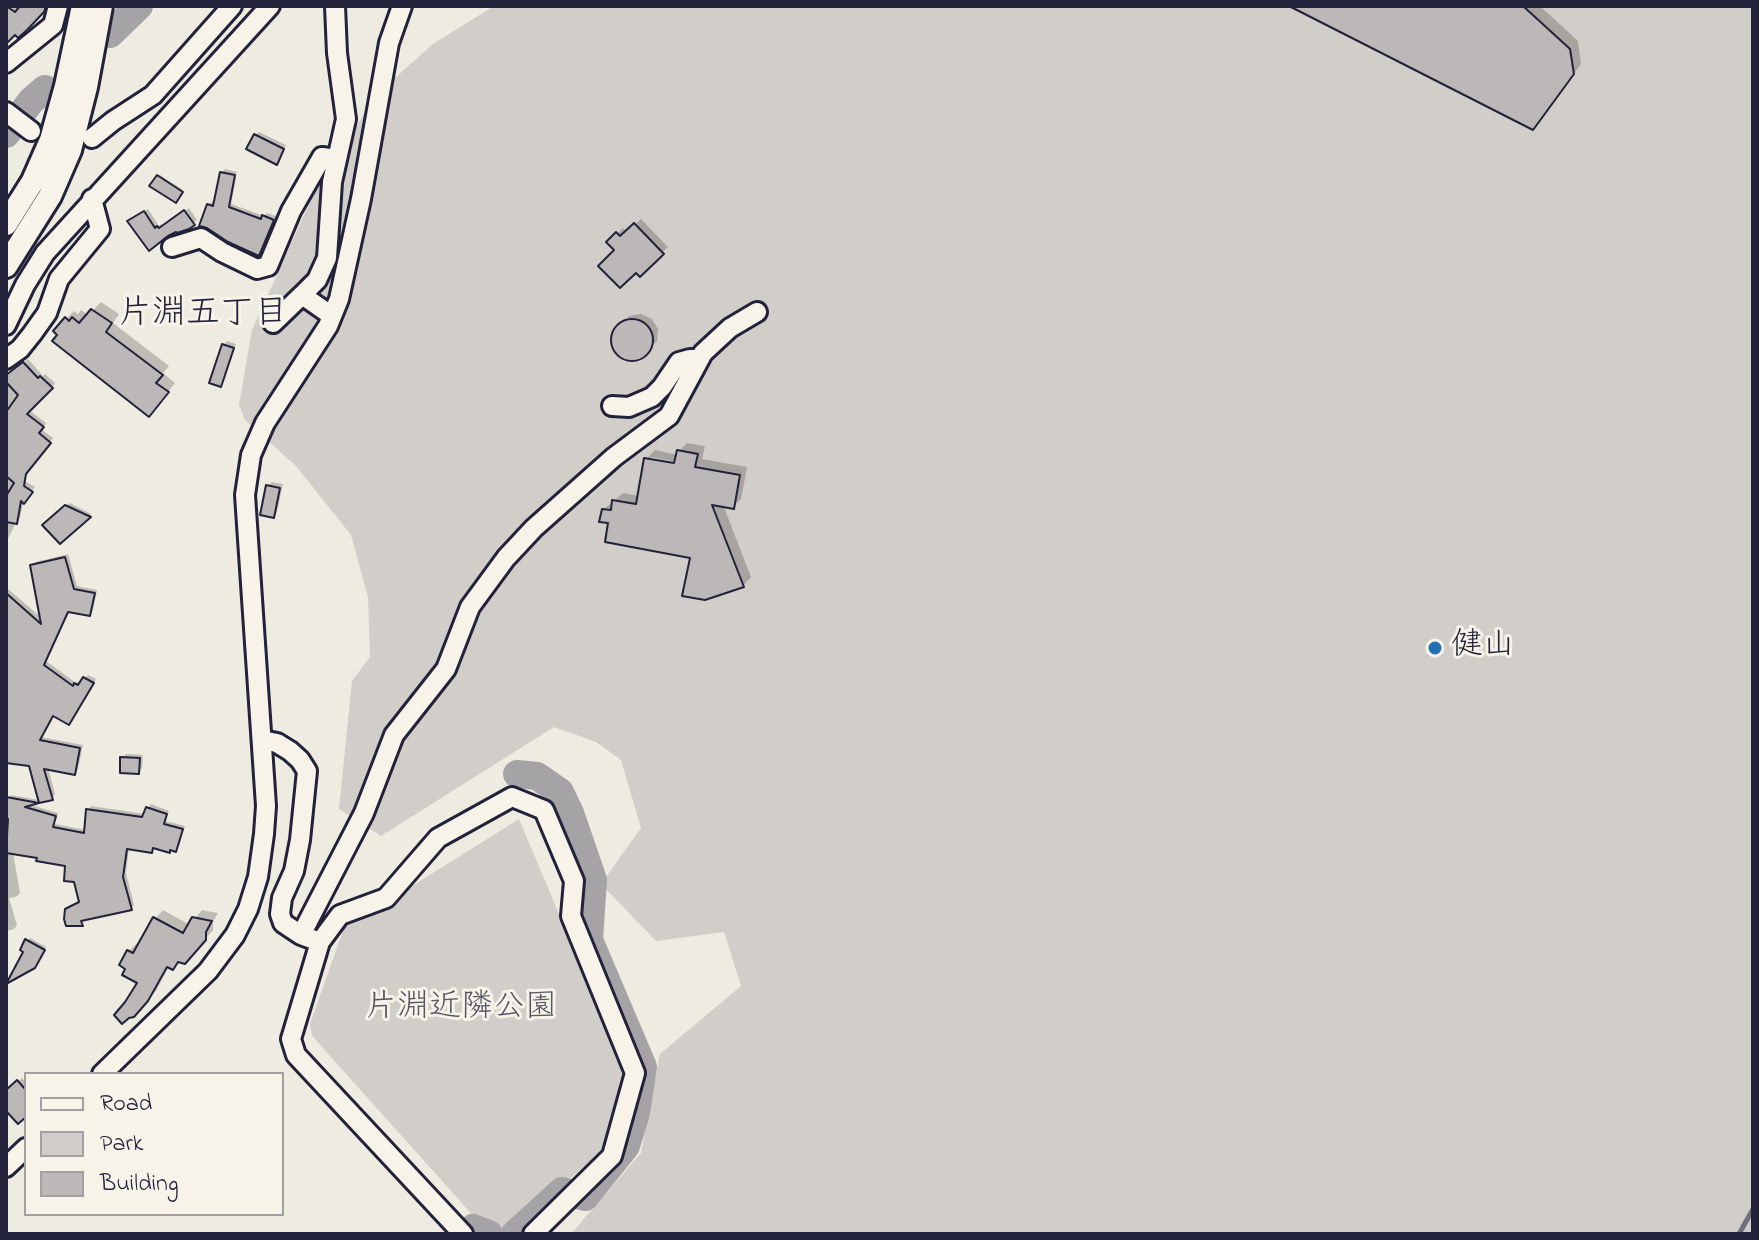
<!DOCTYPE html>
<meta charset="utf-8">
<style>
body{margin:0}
#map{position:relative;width:1759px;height:1240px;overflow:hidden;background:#eeebe1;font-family:"Indie Flower",sans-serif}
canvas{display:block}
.frame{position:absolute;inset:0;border:8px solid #22223b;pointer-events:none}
.legend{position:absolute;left:24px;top:1072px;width:260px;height:144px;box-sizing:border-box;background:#f7f3e8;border:2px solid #a29fa3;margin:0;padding:10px 14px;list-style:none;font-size:24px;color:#22223b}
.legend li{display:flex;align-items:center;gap:16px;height:40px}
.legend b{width:40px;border:2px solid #a29fa3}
</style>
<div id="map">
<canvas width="1759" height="1240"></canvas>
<div class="frame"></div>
<ul class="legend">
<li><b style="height:10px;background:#f7f3e8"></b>Road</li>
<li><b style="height:22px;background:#d1cdc9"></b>Park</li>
<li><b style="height:22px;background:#bbb8b7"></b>Building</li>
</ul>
</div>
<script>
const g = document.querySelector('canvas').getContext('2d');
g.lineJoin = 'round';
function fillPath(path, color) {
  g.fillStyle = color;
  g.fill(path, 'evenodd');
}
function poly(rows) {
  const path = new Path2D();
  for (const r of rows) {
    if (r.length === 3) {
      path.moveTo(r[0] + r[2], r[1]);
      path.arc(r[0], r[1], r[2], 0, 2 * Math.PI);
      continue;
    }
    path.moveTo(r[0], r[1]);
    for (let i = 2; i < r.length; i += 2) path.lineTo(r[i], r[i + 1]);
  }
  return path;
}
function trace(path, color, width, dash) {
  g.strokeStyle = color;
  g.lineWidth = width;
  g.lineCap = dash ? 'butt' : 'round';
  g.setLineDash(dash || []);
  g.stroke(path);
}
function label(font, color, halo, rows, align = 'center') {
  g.font = font + ' "Indie Flower","Klee One",sans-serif';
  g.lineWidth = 6;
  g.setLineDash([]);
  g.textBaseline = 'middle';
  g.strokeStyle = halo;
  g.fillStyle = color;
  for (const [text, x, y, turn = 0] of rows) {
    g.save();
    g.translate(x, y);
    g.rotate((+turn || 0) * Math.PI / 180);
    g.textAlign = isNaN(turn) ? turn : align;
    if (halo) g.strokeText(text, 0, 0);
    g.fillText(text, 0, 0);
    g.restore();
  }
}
const green = poly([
 [494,6,1753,6,1753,1234,571,1234,641,1153,660,1054,741,986,724,932,656,941,601,884,641,828,621,760,596,742,554,727,381,836,339,809,352,681,370,657,368,597,351,535,296,466,245,420,239,405,252,330,315,191,328,170,378,93,433,44],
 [519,819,626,1073,606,1147,517,1225,496,1229,478,1221,321,1046,312,1035,310,1024,346,922,385,903]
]);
const shadow = poly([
 [6,6,16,6,20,10,23,6,47,6,18,35,6,30],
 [1293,6,1540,6,1578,41,1581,64,1541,119,1532,128],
 [259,132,286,145,280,159,256,135],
 [225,169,237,172,231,204,264,216,267,213,276,216,261,251,209,205,212,201,216,203,222,172],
 [160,175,183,190,176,200,152,185],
 [189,208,197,220,188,227,167,234,133,218,148,209,159,226,161,224,163,226],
 [641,219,668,247,640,274,609,242,623,228,627,232],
 [101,302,119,314,113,323,169,366,163,373,175,383,157,406,66,319,74,311,78,314,81,310,88,315],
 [641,314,652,319,658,329,657,341,642,357,630,360,619,355,613,344,614,333,629,316],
 [227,341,236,344,224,381,220,384,224,345],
 [28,359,43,376,45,374,55,383,29,410,46,423,41,429,53,438,21,479,35,487,23,503,20,518,16,522,6,543,6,378],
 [687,443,705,446,702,459,747,467,741,499,733,507,723,505,751,577,743,586,693,557,610,522,603,510,623,493,639,496,646,459,655,450,678,455,679,451],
 [650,457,684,463,684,467,650,461],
 [272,482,283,484,277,512,273,516,268,486],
 [70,503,91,514,60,542,45,525],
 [68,554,77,586,97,590,93,610,90,614,69,610,46,661,76,683,79,681,82,682,88,675,96,679,72,720,53,714,41,737,83,745,78,769,75,773,48,768,55,794,52,798,30,764,6,762,6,591,8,589,42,618,32,566,36,562],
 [126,754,143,755,142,768,139,772,122,758],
 [11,795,39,800,28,804,58,813,55,824,86,830,88,810,91,806,145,814,151,804,169,811,165,821,185,826,179,846,175,850,155,847,152,851,129,847,126,873,134,905,131,908,84,918,85,920,82,924,67,910,81,901,76,880,67,865,39,857,13,852,20,893,16,897,9,898,17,925,14,929,6,931,6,841,10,817,6,817,6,808,8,798],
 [163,910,190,925,202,910,218,913,213,922,213,930,193,953,180,960,173,968,169,966,156,991,142,1006,139,982,129,951,137,943,140,945,155,919],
 [30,938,46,947,38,962,27,941],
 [22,1078,26,1083,26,1114,6,1108,6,1093]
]);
const stream = poly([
 [1739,1234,1753,1209]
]);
const river = poly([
 [110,34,139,6],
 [6,134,31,101,45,89],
 [467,1234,473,1228,489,1234],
 [515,1234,562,1191,585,1197,626,1146,636,1113,643,1067,589,940,593,880,570,813,560,792,537,776,517,774]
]);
const building = poly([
 [6,6,15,12,20,6,46,6,44,12,27,30,18,38,15,35,6,44,6,6],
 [1289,6,1523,6,1570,49,1574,74,1533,130,1289,6],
 [254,134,284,149,277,165,246,149,254,134],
 [220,172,235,175,229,207,261,219,262,215,274,220,259,256,228,242,207,228,199,226,207,204,213,206,220,172],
 [157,175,183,192,176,203,149,186,157,175],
 [184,210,195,225,189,229,177,233,176,232,168,236,149,251,127,221,144,211,155,228,157,226,159,228,184,210],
 [634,223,664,254,640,277,636,273,620,288,598,266,614,250,606,242,616,232,620,236,634,223],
 [91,309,112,323,106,332,163,375,156,383,169,392,149,417,52,341,57,335,53,331,65,317,69,321,72,317,79,323,91,309],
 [632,340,21],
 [222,344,234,348,221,387,209,383,222,344],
 [23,362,38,378,40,376,53,388,27,414,44,427,39,433,51,443,26,474,24,486,33,492,24,504,21,501,17,524,6,522,6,496,14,483,6,476,6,412,18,395,6,382,6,375,23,362],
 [677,450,698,454,695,467,740,475,734,509,712,505,744,587,705,600,682,596,690,558,605,542,608,523,599,522,602,509,611,510,612,500,636,504,644,458,674,463,677,450],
 [266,485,280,488,274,518,260,515,266,485],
 [65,505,91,517,60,544,42,525,65,505],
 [65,557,74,589,95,593,90,616,68,612,44,665,73,686,74,683,78,685,83,677,94,683,69,725,53,716,40,740,80,748,75,775,44,769,53,800,39,803,29,766,6,763,6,593,41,624,30,565,65,557],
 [120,757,140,758,139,774,120,773,120,757],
 [6,797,39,803,25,807,56,816,53,827,84,833,86,809,142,817,146,807,167,814,164,824,183,829,176,852,170,850,170,853,153,848,152,853,127,849,123,877,132,910,81,921,83,926,66,926,64,919,65,909,79,902,74,882,64,881,65,866,36,861,37,858,6,853,8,819,6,819,6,797],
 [153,917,183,933,192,917,212,921,206,932,206,940,185,964,178,962,173,970,167,967,148,1001,134,1017,129,1018,122,1024,114,1015,125,1002,137,983,122,975,125,969,119,965,127,950,133,953,153,917],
 [25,939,45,950,35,968,6,984,23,952,20,950,25,939],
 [17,1080,26,1090,26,1117,18,1124,6,1111,6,1090,17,1080]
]);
const minor = poly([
 [6,63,53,25,58,6],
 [6,112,31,131],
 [92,138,113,121,153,95,232,6],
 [172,247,201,238,222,252,257,269,268,266,291,211,322,157,337,159],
 [332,316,302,295,317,280,327,258,332,182,346,119,337,53,335,6],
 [273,323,302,295],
 [6,325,25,285,45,253,270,6],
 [6,359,20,349,32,334,47,313,59,279,100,229,92,199],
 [612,406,629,407,652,397,662,387,679,362,690,359,699,359],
 [262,740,277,743,290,751,300,760,307,771,300,840,294,871,282,898,280,914,283,923,301,935],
 [320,942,301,935,364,813,394,735,446,669,470,607,506,558,534,528,614,457,669,416,703,353,730,328,757,312],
 [102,1074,208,971,235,935,248,909,258,877,264,834,266,806,245,495,251,455,265,423,328,326,339,299,361,199,389,43,402,6],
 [6,1167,26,1148],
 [463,1234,296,1055,291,1039,320,942,340,915,386,898,438,838,512,797,544,810,574,881,571,916,635,1073,612,1156,533,1234]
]);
const major = poly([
 [6,224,33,181,51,140,66,86,83,6],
 [6,266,50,196,70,150,86,87,101,6]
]);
const markers = [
 [1435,648,8,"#1f6fb2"]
];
const poiNames = [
 ["健山",1451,648]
];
const parkNames = [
 ["片淵近隣公園",461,1010]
];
const neighbourhoodNames = [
 ["片淵五丁目",203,316]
];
fillPath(green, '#d1cdc9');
fillPath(shadow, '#0003');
trace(stream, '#716f7b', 5);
trace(river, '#a6a3a6', 28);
fillPath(building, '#bbb8b7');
trace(building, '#22223b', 2);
trace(minor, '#22223b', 24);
trace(major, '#22223b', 28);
trace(minor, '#f7f3e8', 18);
trace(major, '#f7f3e8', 22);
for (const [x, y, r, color] of markers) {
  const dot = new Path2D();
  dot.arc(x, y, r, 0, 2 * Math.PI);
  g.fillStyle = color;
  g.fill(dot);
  trace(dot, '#f7f3e8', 3);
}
label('32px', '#22223b', '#f7f3e8', poiNames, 'left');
label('32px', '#575566', '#f7f3e8', parkNames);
label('34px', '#22223b', '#f7f3e8', neighbourhoodNames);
</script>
